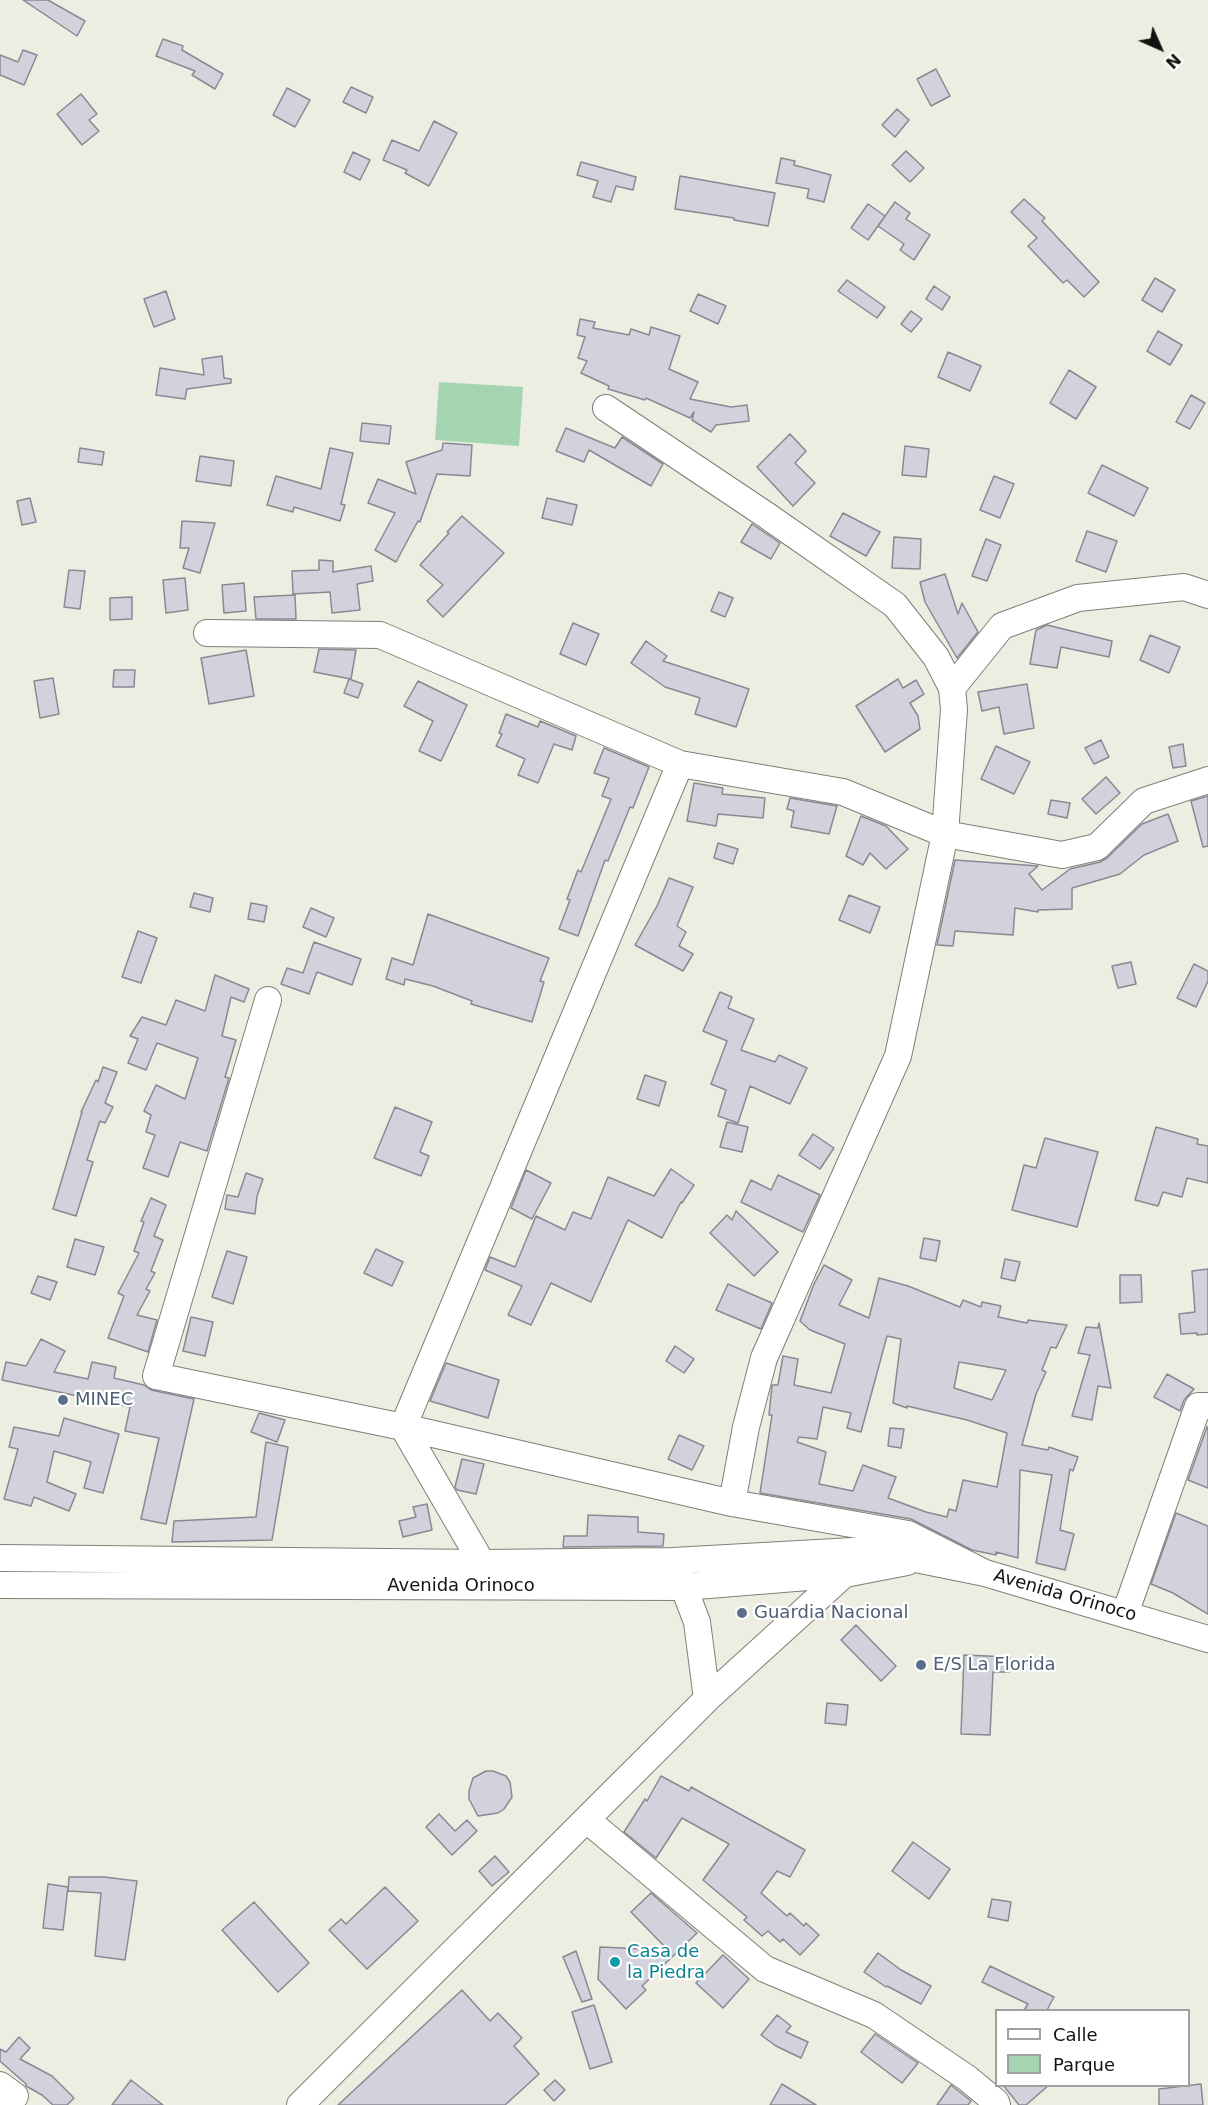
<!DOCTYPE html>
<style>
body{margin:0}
#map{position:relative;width:1208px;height:2105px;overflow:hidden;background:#eeede2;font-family:"DejaVu Sans",sans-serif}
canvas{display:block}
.legend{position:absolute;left:995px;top:2009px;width:195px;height:78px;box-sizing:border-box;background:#fff;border:2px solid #a0a09f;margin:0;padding:8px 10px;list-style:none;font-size:18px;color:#12120e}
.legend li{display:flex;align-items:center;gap:12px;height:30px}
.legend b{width:30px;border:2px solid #a0a09f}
.north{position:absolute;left:1130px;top:18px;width:60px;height:60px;-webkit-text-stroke:4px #fff;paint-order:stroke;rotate:135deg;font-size:16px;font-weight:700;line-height:24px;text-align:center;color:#12120e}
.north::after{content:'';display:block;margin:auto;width:21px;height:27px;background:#12120e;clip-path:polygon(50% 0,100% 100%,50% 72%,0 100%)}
</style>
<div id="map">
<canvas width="1208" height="2105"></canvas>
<ul class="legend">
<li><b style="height:8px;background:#fff"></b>Calle</li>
<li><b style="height:16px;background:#a5d5b0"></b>Parque</li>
</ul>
<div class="north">N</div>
</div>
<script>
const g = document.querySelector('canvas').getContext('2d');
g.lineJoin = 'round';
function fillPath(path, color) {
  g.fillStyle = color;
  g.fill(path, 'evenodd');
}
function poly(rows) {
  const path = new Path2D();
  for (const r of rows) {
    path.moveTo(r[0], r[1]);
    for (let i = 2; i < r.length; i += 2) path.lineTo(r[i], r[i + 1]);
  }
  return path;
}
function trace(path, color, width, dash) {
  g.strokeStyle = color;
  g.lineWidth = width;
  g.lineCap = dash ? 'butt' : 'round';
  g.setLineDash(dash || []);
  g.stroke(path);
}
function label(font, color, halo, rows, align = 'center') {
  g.font = font + ' "DejaVu Sans",sans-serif';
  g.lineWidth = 4.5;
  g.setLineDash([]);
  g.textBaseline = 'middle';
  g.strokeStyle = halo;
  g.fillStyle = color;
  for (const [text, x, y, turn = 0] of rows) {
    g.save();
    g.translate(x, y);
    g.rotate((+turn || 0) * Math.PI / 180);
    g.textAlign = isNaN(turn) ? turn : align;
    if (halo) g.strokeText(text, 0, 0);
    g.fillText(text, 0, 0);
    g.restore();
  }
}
const green = poly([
 [439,382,523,387,519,446,435,440]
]);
const building = poly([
 [23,0,48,0,85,21,77,36,23,0],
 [163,39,183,46,182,50,223,74,215,89,192,75,195,71,156,56,163,39],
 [23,50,37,55,24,85,0,75,0,55,18,62,23,50],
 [936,69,950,96,931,106,917,79,936,69],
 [351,87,373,97,366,113,343,102,351,87],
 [287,88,310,100,295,127,273,115,287,88],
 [81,94,97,114,89,120,99,131,82,145,57,114,81,94],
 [897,109,909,120,895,137,882,125,897,109],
 [434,121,457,133,429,186,405,173,407,170,383,160,392,140,419,151,434,121],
 [906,151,924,168,910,182,892,165,906,151],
 [353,152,370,160,360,180,344,172,353,152],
 [781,158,795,161,794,165,831,175,824,202,807,198,809,189,776,183,781,158],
 [581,162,636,177,633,190,616,186,611,202,593,197,598,181,577,175,581,162],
 [680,176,775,193,768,226,734,220,734,218,675,209,680,176],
 [1024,199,1045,218,1042,221,1099,282,1084,297,1067,280,1063,283,1028,246,1037,238,1011,212,1024,199],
 [895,202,910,213,906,219,930,235,914,260,900,250,904,244,878,226,895,202],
 [868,204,885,216,868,240,851,228,868,204],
 [1155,278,1175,290,1162,312,1142,300,1155,278],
 [847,280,885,307,877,318,838,291,847,280],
 [934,286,950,297,942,310,926,299,934,286],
 [166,291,175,319,154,327,144,299,166,291],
 [698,294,726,306,718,324,690,311,698,294],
 [911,311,922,319,911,332,901,324,911,311],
 [580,319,595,322,593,328,629,335,631,329,649,335,651,327,680,336,669,369,698,382,690,399,731,407,747,405,749,421,716,425,711,432,692,420,694,412,690,418,646,398,645,400,608,389,609,386,581,373,587,361,578,358,585,337,577,335,580,319],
 [1158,331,1182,345,1170,365,1147,351,1158,331],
 [948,352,981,366,970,391,938,377,948,352],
 [222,356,224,378,231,379,231,383,187,389,185,399,156,395,160,368,204,375,202,359,222,356],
 [1069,370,1096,387,1076,419,1050,403,1069,370],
 [1191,395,1205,403,1190,429,1176,422,1191,395],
 [362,423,391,426,389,444,360,441,362,423],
 [566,428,615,448,622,437,663,464,651,486,589,450,584,462,556,451,566,428],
 [790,434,806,451,795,463,815,483,793,506,757,467,790,434],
 [443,443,472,445,470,476,437,474,420,522,418,521,396,562,375,550,395,513,368,503,378,479,416,494,406,462,442,450,443,443],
 [905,446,929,449,926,477,902,475,905,446],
 [80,448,104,452,102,465,78,462,80,448],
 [330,448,353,453,341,504,345,505,340,521,294,507,293,512,267,505,276,476,321,489,330,448],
 [200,456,234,461,231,486,196,481,200,456],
 [1102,465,1148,488,1134,516,1088,493,1102,465],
 [994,476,1014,484,1000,518,980,510,994,476],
 [30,498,36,522,22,525,17,501,30,498],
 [547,498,577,505,572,525,542,518,547,498],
 [843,513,880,532,866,556,830,536,843,513],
 [462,516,504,553,443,617,427,601,443,585,420,565,449,533,447,532,462,516],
 [182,521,215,523,200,573,183,568,189,548,180,548,182,521],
 [752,524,780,543,771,559,741,542,752,524],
 [1087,531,1117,541,1106,572,1076,561,1087,531],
 [894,537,921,539,920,569,892,568,894,537],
 [986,539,1001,545,987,581,972,576,986,539],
 [319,560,333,561,333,572,371,566,373,581,357,584,360,610,332,613,330,592,293,594,292,571,319,570,319,560],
 [69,570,85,571,80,609,64,607,69,570],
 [945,574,958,614,962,603,978,632,957,658,925,602,920,582,945,574],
 [185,578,188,610,166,613,163,580,185,578],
 [244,583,246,611,224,613,222,585,244,583],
 [719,592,733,598,725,617,711,611,719,592],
 [295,595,296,619,256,619,254,597,295,595],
 [132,597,132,619,110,620,110,598,132,597],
 [573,623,599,634,586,665,560,654,573,623],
 [1047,625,1112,641,1109,657,1061,647,1057,668,1030,664,1036,630,1047,625],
 [1150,635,1180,647,1169,673,1140,660,1150,635],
 [646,641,667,656,663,661,749,689,736,727,695,714,700,698,665,687,631,663,646,641],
 [319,649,356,650,351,679,314,672,319,649],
 [246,650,254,696,209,704,201,658,246,650],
 [114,670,135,670,134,687,113,687,114,670],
 [53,678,59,714,40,718,34,681,53,678],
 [349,679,363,684,358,698,344,693,349,679],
 [898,679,903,688,916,680,924,694,910,703,918,716,920,729,885,752,856,706,898,679],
 [418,681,467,705,441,761,419,751,433,721,404,706,418,681],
 [1027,684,1034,728,1004,734,999,707,982,711,978,692,1027,684],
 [506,714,538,727,540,721,576,736,572,750,554,744,538,783,518,775,525,759,496,746,502,734,499,733,506,714],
 [1101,740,1109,757,1094,764,1085,748,1101,740],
 [1183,744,1186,766,1173,768,1169,747,1183,744],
 [996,746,1030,762,1014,794,981,779,996,746],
 [604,748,649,767,633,808,630,807,608,861,605,860,578,936,559,929,570,900,567,899,578,870,581,872,611,799,602,796,609,778,594,773,604,748],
 [1106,777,1120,793,1096,814,1082,799,1106,777],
 [694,783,723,788,722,794,765,798,763,818,718,814,716,826,687,821,694,783],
 [1208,796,1208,846,1203,847,1191,801,1208,796],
 [790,798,837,806,829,834,791,827,794,811,787,809,790,798],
 [1051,800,1070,803,1067,818,1048,814,1051,800],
 [1168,814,1178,841,1144,855,1120,874,1072,888,1072,909,1038,910,1038,912,1015,908,1013,935,955,931,953,946,937,945,955,860,1038,866,1029,874,1042,890,1070,869,1100,862,1107,858,1142,824,1168,814],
 [861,816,886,826,908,849,886,869,870,853,863,865,846,856,861,816],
 [718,843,738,849,733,864,714,858,718,843],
 [669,878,693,887,677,926,686,932,679,946,693,954,683,971,635,945,657,906,669,878],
 [194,893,213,898,210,912,190,907,194,893],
 [849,895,880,907,870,933,839,920,849,895],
 [251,903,267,906,264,922,248,919,251,903],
 [311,908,334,918,326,937,303,927,311,908],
 [428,914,549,958,540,981,544,982,532,1022,471,1004,472,1001,433,986,405,979,404,985,386,979,392,958,413,965,428,914],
 [138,931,157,938,141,983,122,977,138,931],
 [314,942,361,959,352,985,317,972,309,994,281,984,287,968,303,973,314,942],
 [1131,962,1136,984,1118,988,1112,966,1131,962],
 [1194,964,1208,971,1208,981,1196,1007,1177,998,1194,964],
 [215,975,249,989,244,1002,231,997,222,1036,236,1040,225,1077,229,1078,207,1151,180,1142,168,1177,143,1168,155,1135,146,1132,151,1115,144,1111,156,1085,185,1099,198,1058,157,1043,146,1070,128,1063,138,1039,130,1036,142,1017,166,1025,176,1000,205,1011,215,975],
 [720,992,732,997,728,1008,754,1019,741,1050,775,1062,779,1055,807,1068,790,1104,750,1086,738,1123,718,1116,726,1090,711,1084,727,1041,703,1031,720,992],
 [103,1067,117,1072,105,1103,113,1107,105,1123,100,1121,87,1160,93,1162,76,1216,53,1209,82,1112,81,1112,96,1080,98,1082,103,1067],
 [645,1075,666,1082,659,1106,637,1099,645,1075],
 [395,1107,432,1122,420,1152,429,1156,421,1176,374,1158,395,1107],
 [727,1122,748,1127,742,1152,720,1147,727,1122],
 [1156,1127,1198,1139,1197,1144,1208,1146,1208,1183,1187,1178,1182,1197,1163,1192,1158,1206,1135,1200,1156,1127],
 [813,1134,834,1148,820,1169,799,1155,813,1134],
 [1045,1138,1098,1152,1077,1227,1012,1210,1024,1165,1036,1168,1045,1138],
 [671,1169,694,1185,682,1203,681,1202,662,1238,628,1220,591,1302,551,1283,531,1325,508,1315,522,1286,485,1270,490,1257,515,1267,536,1216,565,1230,573,1212,591,1219,608,1177,654,1196,671,1169],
 [526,1170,551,1183,532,1219,511,1208,526,1170],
 [246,1173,263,1179,257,1196,255,1214,225,1209,227,1195,238,1197,246,1173],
 [778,1175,820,1195,803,1232,741,1202,751,1180,771,1190,778,1175],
 [151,1198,166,1205,154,1236,163,1240,151,1271,155,1273,146,1289,150,1291,137,1315,157,1320,148,1352,108,1338,124,1296,118,1293,139,1253,134,1251,144,1222,141,1221,151,1198],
 [736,1211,778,1252,754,1276,710,1233,727,1215,732,1220,736,1211],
 [924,1238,940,1241,936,1261,920,1258,924,1238],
 [75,1239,104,1247,95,1275,67,1267,75,1239],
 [376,1249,403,1262,392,1286,364,1273,376,1249],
 [227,1251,247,1257,233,1304,212,1297,227,1251],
 [1005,1259,1020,1262,1015,1281,1001,1278,1005,1259],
 [824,1265,852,1280,839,1305,869,1318,879,1278,908,1286,960,1307,963,1300,981,1307,982,1302,1001,1306,998,1317,1027,1323,1028,1320,1067,1325,1056,1348,1051,1347,1042,1370,1046,1372,1036,1394,1022,1445,1048,1450,1049,1447,1078,1457,1073,1471,1070,1469,1060,1530,1074,1534,1065,1570,1036,1563,1052,1475,1020,1470,1018,1558,996,1552,996,1555,972,1550,911,1519,760,1493,772,1415,769,1415,772,1385,778,1385,783,1356,798,1359,794,1385,831,1393,845,1344,810,1330,800,1321,814,1284,824,1265],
 [887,1336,901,1339,893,1403,907,1408,907,1406,967,1420,1007,1433,997,1487,963,1480,956,1511,949,1509,947,1517,926,1512,888,1498,896,1477,863,1465,853,1491,819,1484,826,1452,797,1442,799,1437,817,1439,823,1407,851,1413,847,1428,861,1432,887,1336],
 [959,1362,1006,1370,992,1400,954,1388,959,1362],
 [1208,1269,1208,1334,1197,1335,1197,1333,1181,1334,1179,1314,1195,1312,1192,1271,1208,1269],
 [1120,1275,1141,1275,1142,1302,1120,1303,1120,1275],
 [38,1276,57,1282,50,1300,31,1293,38,1276],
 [728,1284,772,1303,761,1329,716,1310,728,1284],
 [191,1317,213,1322,205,1356,183,1351,191,1317],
 [1099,1323,1111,1388,1098,1386,1092,1420,1072,1416,1090,1355,1078,1353,1086,1327,1098,1328,1099,1323],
 [41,1339,65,1351,54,1372,88,1379,92,1362,116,1367,114,1378,144,1385,151,1390,194,1399,166,1524,141,1519,159,1438,125,1431,130,1407,2,1380,6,1362,26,1366,41,1339],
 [675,1346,694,1359,684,1373,666,1361,675,1346],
 [446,1363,499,1380,488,1418,430,1401,446,1363],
 [1167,1374,1194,1389,1184,1400,1180,1411,1154,1397,1167,1374],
 [259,1413,285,1420,277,1442,251,1432,259,1413],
 [64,1418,119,1434,103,1493,84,1488,91,1462,54,1451,47,1482,76,1494,69,1511,34,1497,31,1506,4,1499,18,1449,9,1447,14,1427,59,1436,64,1418],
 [1207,1427,1208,1427,1208,1488,1188,1480,1207,1427],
 [890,1428,904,1429,901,1448,888,1446,890,1428],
 [679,1435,704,1446,692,1470,668,1459,679,1435],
 [266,1442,288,1447,272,1540,172,1542,174,1521,256,1517,266,1442],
 [462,1459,484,1464,476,1494,457,1490,455,1487,462,1459],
 [427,1504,432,1530,403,1537,399,1521,416,1517,413,1507,427,1504],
 [1176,1513,1208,1526,1208,1614,1173,1593,1151,1584,1176,1513],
 [588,1515,638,1517,638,1532,664,1534,663,1546,563,1547,564,1536,587,1536,588,1515],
 [856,1625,896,1666,881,1681,841,1640,856,1625],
 [964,1655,1010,1657,1009,1672,993,1672,990,1735,961,1734,964,1655],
 [827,1703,848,1705,846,1725,825,1723,827,1703],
 [486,1771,493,1771,506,1776,510,1782,512,1797,504,1809,498,1813,478,1816,469,1799,469,1791,473,1778,486,1771],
 [661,1776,689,1791,691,1787,805,1850,790,1877,777,1871,761,1893,787,1916,790,1913,804,1926,806,1923,819,1935,800,1955,783,1939,780,1942,768,1931,762,1936,744,1920,747,1917,703,1880,729,1844,682,1818,656,1858,624,1832,645,1799,647,1801,661,1776],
 [439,1814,455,1831,467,1820,477,1831,452,1855,426,1827,439,1814],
 [913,1842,950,1869,929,1899,892,1871,913,1842],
 [495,1856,509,1872,492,1886,479,1871,495,1856],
 [69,1877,104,1877,137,1881,125,1960,95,1956,101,1893,68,1891,69,1877],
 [48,1884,68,1887,63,1930,43,1928,48,1884],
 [385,1887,418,1921,367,1969,329,1930,341,1919,346,1924,385,1887],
 [651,1893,697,1933,642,1986,646,1990,626,2009,598,1979,600,1947,668,1950,631,1912,651,1893],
 [992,1899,1011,1902,1008,1921,988,1917,992,1899],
 [254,1902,309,1963,278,1992,222,1930,254,1902],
 [576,1951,592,1999,582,2002,563,1957,576,1951],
 [878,1953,901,1970,931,1986,921,2004,887,1986,886,1987,864,1972,878,1953],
 [723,1955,749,1979,723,2008,696,1983,723,1955],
 [990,1966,1054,1997,1047,2010,1024,2010,1028,2004,982,1982,990,1966],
 [462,1990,490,2021,498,2013,522,2038,514,2046,539,2074,505,2105,338,2105,462,1990],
 [594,2005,612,2062,590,2069,572,2012,594,2005],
 [777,2015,791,2026,786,2032,808,2042,801,2058,776,2046,761,2035,777,2015],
 [875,2034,918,2063,902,2083,861,2052,875,2034],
 [19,2037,30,2048,20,2059,52,2076,74,2098,67,2105,53,2105,42,2095,26,2086,26,2084,0,2061,0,2049,6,2052,19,2037],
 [131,2080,163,2105,112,2105,131,2080],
 [555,2080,565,2090,554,2101,544,2090,555,2080],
 [782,2084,816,2105,770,2105,782,2084],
 [1201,2084,1203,2105,1159,2105,1159,2089,1201,2084],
 [951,2085,971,2101,968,2105,937,2105,951,2085],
 [1003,2085,1049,2085,1026,2105,1019,2105,1003,2085]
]);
const minor = poly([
 [606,408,766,515,895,605,936,657,952,688,954,709,945,834,898,1056,764,1358,746,1427,732,1503],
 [207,633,380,635,680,764,843,792,945,834,1062,855,1097,847,1144,801,1208,780],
 [952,688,1002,626,1078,598,1184,587,1208,595],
 [268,1000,156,1376,403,1427,732,1503,908,1534,985,1573],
 [0,1558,482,1563,673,1561,871,1550,985,1573,1208,1639],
 [482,1563,403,1427,680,764],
 [678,1572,697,1622,707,1699],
 [0,1585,684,1587,845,1574,907,1562],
 [1125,1614,1198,1406,1208,1406],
 [587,1820,765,1969,874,2015,967,2078,996,2102,997,2105],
 [0,2085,15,2096,6,2105],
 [300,2105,707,1699,850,1569]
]);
const markers = [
 [63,1400,6,"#5c6f8a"],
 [742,1613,6,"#5c6f8a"],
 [921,1665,6,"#5c6f8a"],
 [615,1962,6,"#0f9aa8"]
];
const serviceNames = [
 ["MINEC",75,1400],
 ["Guardia Nacional",754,1613],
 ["E/S La Florida",933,1665]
];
const streetNames = [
 ["Avenida Orinoco",461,1586],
 ["Avenida Orinoco",1065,1596,16]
];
const cultureNames = [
 ["Casa de",627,1952],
 ["la Piedra",627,1973]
];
fillPath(green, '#a5d5b0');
fillPath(building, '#d1d2dc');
trace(building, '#888993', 1.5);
trace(minor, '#817f76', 28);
trace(minor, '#fff', 26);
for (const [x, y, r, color] of markers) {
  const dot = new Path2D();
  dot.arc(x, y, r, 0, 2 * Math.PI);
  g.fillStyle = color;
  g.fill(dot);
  trace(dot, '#fff', 2);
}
label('18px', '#4e5e75', '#fff', serviceNames, 'left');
label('18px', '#12120e', '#fff', streetNames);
label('18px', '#0d838f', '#fff', cultureNames, 'left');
</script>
